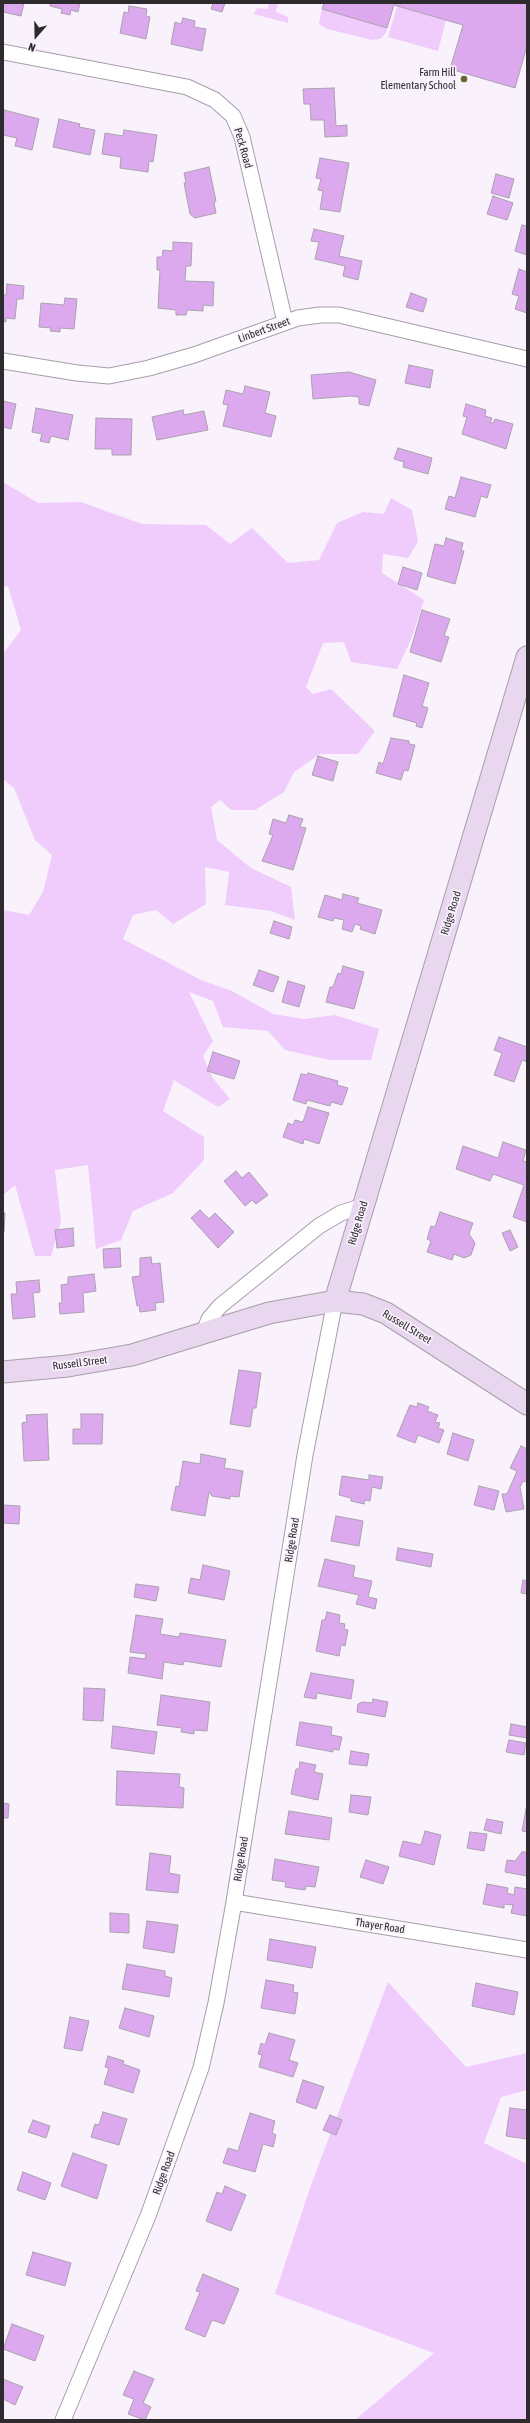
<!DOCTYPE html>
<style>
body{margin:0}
#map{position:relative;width:530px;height:2423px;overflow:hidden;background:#f9f1fc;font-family:"Asap Condensed",sans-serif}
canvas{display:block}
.frame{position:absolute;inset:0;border:4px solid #2e2b2f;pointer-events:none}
.north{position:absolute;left:16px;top:16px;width:40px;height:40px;-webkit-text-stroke:3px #f9f1fc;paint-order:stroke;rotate:200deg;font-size:11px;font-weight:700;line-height:16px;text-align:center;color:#2e2b2f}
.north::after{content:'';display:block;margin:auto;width:14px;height:18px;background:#2e2b2f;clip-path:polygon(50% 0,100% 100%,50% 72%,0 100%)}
</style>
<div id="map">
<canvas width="530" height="2423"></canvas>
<div class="frame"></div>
<div class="north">N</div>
</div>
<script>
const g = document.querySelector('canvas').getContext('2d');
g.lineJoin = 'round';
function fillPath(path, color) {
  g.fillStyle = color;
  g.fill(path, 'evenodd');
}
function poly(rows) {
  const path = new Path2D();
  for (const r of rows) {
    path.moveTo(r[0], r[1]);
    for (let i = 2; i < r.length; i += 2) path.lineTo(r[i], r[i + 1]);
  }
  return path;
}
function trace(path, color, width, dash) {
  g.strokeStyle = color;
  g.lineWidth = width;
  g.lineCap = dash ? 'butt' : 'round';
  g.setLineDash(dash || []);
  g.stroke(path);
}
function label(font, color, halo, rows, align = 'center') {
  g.font = font + ' "Asap Condensed",sans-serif';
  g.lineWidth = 3.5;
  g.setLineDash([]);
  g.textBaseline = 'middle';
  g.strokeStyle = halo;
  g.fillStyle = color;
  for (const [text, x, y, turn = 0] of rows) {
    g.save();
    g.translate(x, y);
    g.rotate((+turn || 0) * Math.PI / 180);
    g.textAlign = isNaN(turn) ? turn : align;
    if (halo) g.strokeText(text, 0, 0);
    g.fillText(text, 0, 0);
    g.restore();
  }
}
const green = poly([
 [269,3,278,3,276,12,288,17,288,23,254,14,257,8,268,9],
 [397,6,446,20,438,51,388,37],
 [322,9,387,28,386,33,380,39,372,40,327,29,319,24],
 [3,482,38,503,81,502,142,524,206,525,230,544,252,528,288,563,319,560,337,523,363,512,384,514,391,498,412,510,418,542,408,558,383,554,382,573,424,600,411,640,397,669,351,662,344,642,323,643,306,687,313,694,331,689,375,731,358,754,320,754,294,772,284,792,255,810,231,810,220,800,211,807,217,840,251,868,291,887,295,920,271,911,225,905,229,872,205,867,206,904,173,924,156,910,133,915,123,939,201,980,232,991,273,1014,304,1019,335,1015,379,1029,371,1060,330,1060,285,1050,268,1031,223,1027,213,1001,189,992,213,1041,203,1056,212,1077,230,1099,218,1107,174,1080,163,1111,204,1137,204,1160,173,1193,133,1211,121,1240,96,1249,88,1165,55,1170,61,1222,51,1256,35,1256,15,1185,3,1195,3,910,29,915,43,892,52,855,35,840,14,788,3,779,3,654,21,630,8,586,3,587],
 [388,1982,466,2067,527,2053,527,2090,501,2097,484,2143,527,2164,527,2420,355,2420,434,2353,275,2294,311,2185]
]);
const building = poly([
 [3,3,24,3,21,16,3,12,3,3],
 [50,3,80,3,78,12,71,10,70,15,61,13,62,9,50,6,50,3],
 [213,3,225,3,222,12,211,9,213,3],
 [324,3,527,3,527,46,515,88,450,69,463,25,394,5,387,28,322,9,324,3],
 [129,6,147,9,146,16,150,17,146,39,120,33,124,12,128,13,129,6],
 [183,18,195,21,194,27,206,29,202,51,171,44,175,22,181,24,183,18],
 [334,88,336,126,347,125,347,136,325,137,324,120,311,120,310,104,304,104,303,89,334,88],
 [4,110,39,119,32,150,15,146,17,138,3,135,4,110],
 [59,119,80,124,79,127,95,130,90,155,53,147,59,119],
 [124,130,157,135,153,162,149,161,148,172,120,168,121,157,102,154,105,133,123,136,124,130],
 [320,158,349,163,340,212,320,209,323,191,318,190,321,179,316,178,320,158],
 [209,167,216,201,214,202,216,213,195,218,190,214,184,183,186,183,184,173,209,167],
 [496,174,514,179,509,198,491,193,496,174],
 [493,196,513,203,507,220,487,214,493,196],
 [522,225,527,226,527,255,515,251,522,225],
 [314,229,344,236,339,256,362,261,358,280,343,276,345,266,315,259,319,242,311,241,314,229],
 [173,242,192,243,191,266,186,266,185,281,214,282,213,306,203,305,203,311,187,310,186,315,176,315,176,310,158,308,160,270,157,270,157,257,162,257,163,250,173,251,173,242],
 [519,269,527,272,527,313,515,309,519,296,512,294,519,269],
 [7,284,24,286,23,299,17,299,15,319,6,318,6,322,3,321,3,295,6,295,7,284],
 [411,293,427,299,423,312,406,307,411,293],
 [65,298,77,299,74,329,60,328,60,332,50,331,51,328,39,327,41,303,64,305,65,298],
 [409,365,433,370,430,388,405,383,409,365],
 [349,372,376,380,369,406,359,404,359,397,351,396,313,399,311,375,349,372],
 [245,386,270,392,265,413,276,416,271,437,223,426,228,405,223,404,226,390,243,394,245,386],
 [3,401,16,404,11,429,3,427,3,401],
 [466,404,486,410,485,416,492,418,490,423,493,423,495,419,513,424,506,449,462,434,467,417,463,416,466,404],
 [36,408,73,415,68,440,51,436,49,443,40,441,42,434,32,432,36,408],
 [183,410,184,415,204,411,208,430,157,440,152,417,183,410],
 [96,418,132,419,131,455,112,455,112,449,95,449,96,418],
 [398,448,432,458,428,474,403,467,404,462,394,459,398,448],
 [461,477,491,485,487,498,481,496,475,517,445,509,449,496,455,498,461,477],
 [446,538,463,543,461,551,464,551,455,584,427,576,435,544,444,546,446,538],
 [403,567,422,573,417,590,398,584,403,567],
 [422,610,450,619,444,636,449,637,441,662,410,652,422,610],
 [404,675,429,683,422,706,428,708,422,728,416,726,417,723,393,716,404,675],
 [391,738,409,741,409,744,415,745,408,771,404,770,401,780,376,773,379,762,383,764,391,738],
 [318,756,338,762,333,781,312,775,318,756],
 [289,815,303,819,300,827,306,828,293,870,262,861,273,835,269,834,273,819,286,823,289,815],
 [343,894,359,898,357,903,382,910,375,934,360,929,361,926,355,924,352,932,342,929,344,920,334,918,333,921,318,917,325,895,342,900,343,894],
 [274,921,292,927,289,939,270,933,274,921],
 [343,966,364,972,354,1009,326,1002,330,987,333,987,338,973,341,974,343,966],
 [259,970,279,977,273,992,253,985,259,970],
 [288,981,305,986,299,1007,282,1002,288,981],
 [499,1037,527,1047,527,1062,522,1060,514,1082,494,1075,502,1053,494,1050,499,1037],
 [213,1052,240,1061,234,1079,207,1071,213,1052],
 [308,1073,338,1081,337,1085,348,1088,342,1105,331,1102,330,1106,307,1100,306,1104,293,1100,301,1074,307,1075,308,1073],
 [308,1107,329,1113,319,1144,304,1139,303,1144,283,1137,288,1123,293,1125,295,1120,303,1122,308,1107],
 [503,1142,526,1150,523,1161,527,1162,527,1222,513,1217,524,1185,493,1174,490,1181,456,1169,463,1146,498,1158,503,1142],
 [236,1171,242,1178,249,1172,268,1195,256,1204,252,1200,245,1206,224,1181,236,1171],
 [200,1210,209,1219,215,1213,234,1232,218,1248,191,1218,200,1210],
 [440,1212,473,1223,469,1234,475,1243,471,1255,464,1258,454,1254,452,1260,427,1252,431,1241,427,1239,431,1226,435,1227,440,1212],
 [3,1213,5,1213,4,1232,3,1232,3,1213],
 [73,1228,74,1246,57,1248,55,1230,73,1228],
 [510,1230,518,1247,510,1251,502,1233,510,1230],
 [120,1248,121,1267,104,1268,103,1249,120,1248],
 [151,1257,152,1264,160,1263,164,1302,155,1303,156,1310,140,1312,139,1305,137,1306,132,1277,140,1276,140,1258,151,1257],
 [94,1274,96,1291,83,1293,84,1312,60,1314,59,1303,62,1303,61,1285,68,1284,68,1277,94,1274],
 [39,1280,40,1292,33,1293,35,1317,13,1319,11,1294,17,1294,16,1282,39,1280],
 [239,1370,261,1373,256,1408,253,1408,250,1427,230,1424,239,1370],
 [418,1403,429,1407,427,1411,438,1415,435,1422,440,1423,438,1428,444,1430,439,1443,418,1435,415,1443,397,1436,410,1405,417,1407,418,1403],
 [47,1414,49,1460,24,1461,22,1423,27,1422,26,1415,47,1414],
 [81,1414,103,1414,102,1444,73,1444,73,1429,81,1429,81,1414],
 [453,1433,474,1440,468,1461,447,1454,453,1433],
 [521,1446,527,1449,527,1482,523,1481,520,1487,524,1509,506,1512,502,1494,507,1494,517,1471,510,1468,521,1446],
 [201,1454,226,1459,224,1468,243,1471,239,1497,230,1496,230,1499,212,1496,209,1492,205,1516,171,1510,176,1486,179,1487,183,1461,200,1464,201,1454],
 [369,1475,383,1477,381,1489,372,1487,370,1501,365,1500,364,1504,351,1501,351,1498,339,1495,342,1476,369,1480,369,1475],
 [479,1486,499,1491,494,1510,474,1505,479,1486],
 [3,1505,20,1506,19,1524,3,1523,3,1505],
 [336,1516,363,1521,359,1546,331,1541,336,1516],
 [398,1548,433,1554,431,1567,396,1560,398,1548],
 [325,1559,355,1566,353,1577,372,1581,368,1597,377,1599,375,1609,356,1604,359,1595,318,1586,325,1559],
 [203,1565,230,1571,224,1600,188,1593,191,1578,200,1580,203,1565],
 [523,1580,527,1581,527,1594,521,1593,523,1580],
 [136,1584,159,1587,156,1601,134,1597,136,1584],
 [327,1612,340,1615,339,1623,345,1624,344,1629,348,1630,345,1646,341,1645,339,1656,316,1651,322,1620,325,1620,327,1612],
 [136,1615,163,1619,160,1634,179,1637,180,1633,226,1640,221,1667,184,1661,183,1665,164,1662,162,1679,128,1673,130,1657,145,1659,146,1654,130,1652,136,1615],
 [311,1673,354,1680,351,1699,317,1693,316,1699,304,1697,311,1673],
 [84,1688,105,1689,103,1721,83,1720,84,1688],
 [161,1695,210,1702,207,1731,194,1730,194,1734,181,1732,182,1728,157,1725,161,1695],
 [373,1699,388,1702,385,1717,357,1712,358,1704,363,1702,372,1703,373,1699],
 [300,1722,332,1727,331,1735,342,1737,339,1750,333,1749,333,1752,296,1745,300,1722],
 [511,1724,527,1727,527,1738,509,1735,511,1724],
 [113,1726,157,1732,154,1754,111,1748,113,1726],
 [509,1740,526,1743,524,1755,506,1752,509,1740],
 [351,1751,369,1754,367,1766,349,1764,351,1751],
 [300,1762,316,1765,314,1772,323,1774,318,1800,291,1794,296,1769,299,1769,300,1762],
 [117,1771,180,1774,179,1787,184,1788,183,1808,116,1805,117,1771],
 [351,1795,371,1797,368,1815,349,1812,351,1795],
 [3,1803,9,1804,8,1818,3,1818,3,1803],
 [526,1809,527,1809,527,1832,522,1831,526,1809],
 [289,1811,332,1818,329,1840,285,1834,289,1811],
 [487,1819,503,1822,501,1834,484,1830,487,1819],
 [425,1831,441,1835,434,1865,399,1856,403,1841,421,1845,425,1831],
 [470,1832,487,1834,484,1851,467,1848,470,1832],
 [522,1852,527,1852,527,1876,505,1872,507,1860,515,1861,522,1852],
 [150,1853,171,1856,169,1873,180,1875,178,1893,146,1890,150,1853],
 [275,1859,319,1867,315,1887,306,1886,305,1890,285,1887,286,1882,272,1880,275,1859],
 [366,1860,389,1867,383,1884,360,1877,366,1860],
 [487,1884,508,1888,507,1893,514,1895,515,1887,527,1889,527,1916,511,1913,513,1905,504,1904,504,1908,483,1904,487,1884],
 [110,1913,129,1914,129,1933,110,1932,110,1913],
 [147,1921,178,1925,174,1953,143,1948,147,1921],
 [270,1939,316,1947,312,1968,267,1960,270,1939],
 [127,1964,165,1971,165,1976,172,1978,169,1997,122,1989,127,1964],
 [266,1980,294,1985,293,1992,298,1993,295,2014,261,2008,266,1980],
 [476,1983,518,1992,514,2015,472,2006,476,1983],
 [125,2008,154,2016,149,2037,119,2028,125,2008],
 [70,2017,89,2021,82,2051,64,2048,70,2017],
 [269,2033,295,2040,289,2060,298,2063,293,2077,259,2067,262,2055,258,2054,261,2043,265,2045,269,2033],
 [108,2056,124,2061,123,2064,140,2070,133,2093,104,2084,109,2068,105,2067,108,2056],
 [303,2080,324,2087,316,2109,296,2102,303,2080],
 [510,2108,527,2110,527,2139,506,2136,510,2108],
 [103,2112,127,2119,119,2145,91,2137,95,2124,99,2125,103,2112],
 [250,2113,275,2121,272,2133,276,2135,273,2147,263,2144,255,2172,223,2163,228,2148,238,2151,250,2113],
 [330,2115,342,2120,336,2135,323,2130,330,2115],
 [33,2120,50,2126,46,2138,28,2132,33,2120],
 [73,2153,107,2165,97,2199,61,2186,73,2153],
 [23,2172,51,2183,45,2200,17,2190,23,2172],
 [225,2186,246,2195,231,2231,206,2221,217,2192,222,2194,225,2186],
 [33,2252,71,2263,65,2286,26,2275,33,2252],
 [203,2274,239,2289,224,2324,212,2320,205,2337,185,2329,200,2292,196,2291,203,2274],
 [12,2324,44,2336,35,2361,3,2349,12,2324],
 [134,2371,154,2379,143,2403,151,2407,145,2420,128,2414,134,2399,123,2395,134,2371],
 [3,2379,23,2387,15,2405,3,2399,3,2379]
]);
const street = poly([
 [3,52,187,87,215,100,233,116,242,137,285,322],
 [3,361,77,373,109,376,149,368,194,355,298,318,320,315,339,315,527,359],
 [203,1335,209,1319,220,1306,319,1226,341,1213,363,1206],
 [234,1902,527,1950],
 [63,2420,148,2216,201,2068,216,2003,234,1902,305,1455,335,1301]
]);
const secondary = poly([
 [335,1301,527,657],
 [3,1372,68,1366,132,1355,269,1313,335,1301,363,1304,386,1313,527,1404]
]);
const markers = [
 [464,79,4,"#666431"]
];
const poiNames = [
 ["Farm Hill",456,73],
 ["Elementary School",456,86]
];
const streetNames = [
 ["Peck Road",243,148,74],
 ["Linbert Street",264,330,-20],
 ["Ridge Road",451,913,-73],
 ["Ridge Road",358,1223,-74],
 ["Russell Street",407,1327,31],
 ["Russell Street",80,1363,-7],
 ["Ridge Road",292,1540,-81],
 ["Ridge Road",241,1859,-81],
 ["Thayer Road",380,1926,9],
 ["Ridge Road",164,2173,-70]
];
fillPath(green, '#f0ccfd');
fillPath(building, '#dca9ef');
trace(building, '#a9a2ac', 1);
trace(street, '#a69fa8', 17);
trace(secondary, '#a69fa8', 23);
trace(street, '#fff', 15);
trace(secondary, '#e9d6ef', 21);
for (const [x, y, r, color] of markers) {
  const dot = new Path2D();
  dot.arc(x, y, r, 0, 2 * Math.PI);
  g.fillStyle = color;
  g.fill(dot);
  trace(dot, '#f9f1fc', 1.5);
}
label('11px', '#2e2b2f', '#f9f1fc', poiNames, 'right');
label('11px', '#2e2b2f', '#f9f1fc', streetNames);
</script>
